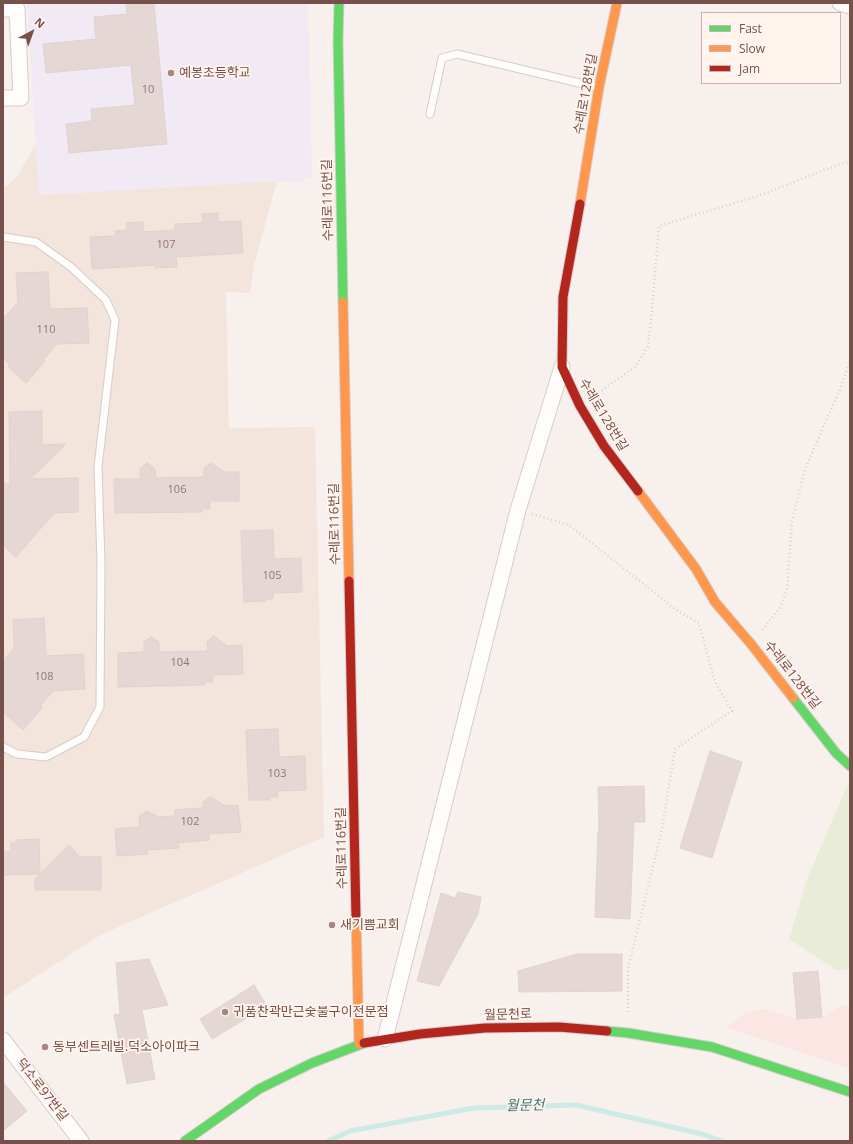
<!DOCTYPE html>
<meta charset="utf-8">
<style>
body{margin:0}
#map{position:relative;width:853px;height:1144px;overflow:hidden;background:#f8f0ec;font-family:"Open Sans",sans-serif}
canvas{display:block}
.frame{position:absolute;inset:0;border:4px solid #77504b;pointer-events:none}
.legend{position:absolute;left:701px;top:12px;width:140px;height:72px;box-sizing:border-box;background:#fff4ee;border:1px solid #c9b2ad;margin:0;padding:5px 7px;list-style:none;font-size:12px;color:#77504b}
.legend li{display:flex;align-items:center;gap:8px;height:20px}
.legend b{width:20px;border:1px solid #c9b2ad}
.north{position:absolute;left:12px;top:12px;width:40px;height:40px;-webkit-text-stroke:3px #fff4ee;paint-order:stroke;rotate:41deg;font-size:11px;font-weight:700;line-height:16px;text-align:center;color:#77504b}
.north::after{content:'';display:block;margin:auto;width:14px;height:18px;background:#77504b;clip-path:polygon(50% 0,100% 100%,50% 72%,0 100%)}
</style>
<div id="map">
<canvas width="853" height="1144"></canvas>
<div class="frame"></div>
<ul class="legend">
<li><b style="height:5px;background:#63d668"></b>Fast</li>
<li><b style="height:5px;background:#ff974d"></b>Slow</li>
<li><b style="height:5px;background:#b3261e"></b>Jam</li>
</ul>
<div class="north">N</div>
</div>
<script>
const g = document.querySelector('canvas').getContext('2d');
g.lineJoin = 'round';
function fillPath(path, color) {
  g.fillStyle = color;
  g.fill(path, 'evenodd');
}
function poly(rows) {
  const path = new Path2D();
  for (const r of rows) {
    path.moveTo(r[0], r[1]);
    for (let i = 2; i < r.length; i += 2) path.lineTo(r[i], r[i + 1]);
  }
  return path;
}
function trace(path, color, width, dash) {
  g.strokeStyle = color;
  g.lineWidth = width;
  g.lineCap = dash ? 'butt' : 'round';
  g.setLineDash(dash || []);
  g.stroke(path);
}
function label(font, color, halo, rows, align = 'center') {
  g.font = font + ' "Open Sans","Noto Sans KR",sans-serif';
  g.lineWidth = 3.5;
  g.setLineDash([]);
  g.textBaseline = 'middle';
  g.strokeStyle = halo;
  g.fillStyle = color;
  for (const [text, x, y, turn = 0] of rows) {
    g.save();
    g.translate(x, y);
    g.rotate((+turn || 0) * Math.PI / 180);
    g.textAlign = isNaN(turn) ? turn : align;
    if (halo) g.strokeText(text, 0, 0);
    g.fillText(text, 0, 0);
    g.restore();
  }
}
const residential = poly([
 [37,143,39,195,277,181,254,265,250,293,226,292,229,428,315,427,324,837,102,934,4,997,3,189,16,178]
]);
const commercial = poly([
 [850,1005,850,1069,726,1027,746,1013,765,1009,797,1019,822,1017,842,1006]
]);
const education = poly([
 [27,3,308,3,312,177,299,182,277,181,39,195]
]);
const green = poly([
 [848,783,850,785,850,969,836,970,789,939,807,879]
]);
const stream = poly([
 [328,1141,350,1131,474,1108,576,1105,702,1134,722,1141]
]);
const building = poly([
 [126,3,154,3,167,144,69,153,66,124,92,121,91,109,135,105,131,65,46,73,43,44,96,39,94,17,127,14,126,3],
 [218,213,218,222,241,221,243,253,176,257,177,267,155,268,155,265,92,269,90,237,115,236,115,231,127,230,126,223,143,222,143,232,175,230,175,224,203,223,202,214,218,213],
 [48,272,50,309,87,308,89,343,57,344,43,360,45,361,26,383,8,367,10,365,3,358,3,319,18,302,16,273,48,272],
 [42,411,42,445,66,444,30,479,78,478,78,512,54,513,16,557,3,545,3,481,10,487,9,412,42,411],
 [147,463,155,469,156,478,204,477,204,468,211,463,224,472,239,472,239,501,210,501,210,509,201,509,202,512,115,513,114,479,140,479,140,469,147,463],
 [273,530,274,559,301,558,302,592,273,593,273,599,266,599,266,601,244,602,241,531,273,530],
 [44,618,46,656,83,654,85,689,53,691,40,706,42,708,23,730,3,712,3,661,14,648,13,620,44,618],
 [214,636,227,646,242,645,243,674,213,675,213,682,205,682,205,685,118,687,118,653,144,652,144,642,151,637,159,642,159,652,208,651,207,642,214,636],
 [278,729,279,757,305,756,306,790,278,791,278,797,270,797,270,800,249,800,246,730,278,729],
 [710,751,742,762,712,858,680,848,710,751],
 [644,786,645,822,634,822,630,919,595,917,598,831,599,831,598,787,644,786],
 [210,797,226,806,238,805,241,832,209,834,209,840,178,843,179,848,147,850,147,854,117,856,115,829,140,827,139,816,147,811,159,817,175,816,175,810,203,808,203,802,210,797],
 [39,839,40,874,69,845,80,857,101,857,101,890,35,890,35,879,40,874,3,875,3,852,11,852,11,843,16,843,16,840,39,839],
 [458,892,481,897,478,914,439,986,417,981,441,893,455,898,458,892],
 [577,954,622,954,622,991,519,992,518,971,577,954],
 [149,959,168,1005,142,1010,155,1079,127,1084,114,1015,120,1014,116,963,149,959],
 [818,971,822,1017,797,1019,793,973,818,971],
 [254,985,267,1006,212,1039,200,1019,254,985],
 [3,1082,27,1111,3,1131,3,1082]
]);
const path = poly([
 [595,395,635,367,648,347,651,320,659,226,764,194,824,170,850,161],
 [532,514,569,525,675,609,699,623,715,682,732,711,675,749,662,829,628,969,628,1015],
 [762,630,780,608,787,589,792,521,805,469,840,389,850,360]
]);
const lane = poly([
 [430,114,442,58,457,54,596,87],
 [3,237,36,242,71,267,106,300,115,320,98,467,101,564,100,707,84,737,46,757,17,754,3,747]
]);
const street = poly([
 [840,3,850,6],
 [3,9,17,9,21,98,3,98],
 [385,1039,518,510,562,367],
 [3,1040,81,1141]
]);
const fast = poly([
 [339,3,338,41,343,302],
 [793,698,836,753,850,766],
 [607,1031,628,1033,712,1047,850,1092],
 [185,1141,259,1089,312,1063,364,1043]
]);
const slow = poly([
 [580,204,599,87,617,3],
 [343,302,349,581],
 [638,491,696,569,715,602,751,644,793,698],
 [356,918,359,1044]
]);
const jam = poly([
 [580,204,563,297,562,367,580,406,604,446,638,491],
 [349,581,356,918],
 [364,1043,420,1034,485,1028,559,1027,607,1031]
]);
const markers = [
 [171,73,4,"#a48883"],
 [332,925,4,"#a48883"],
 [225,1012,4,"#a48883"],
 [45,1047,4,"#a48883"]
];
const numberNames = [
 ["10",148,90],
 ["107",166,245],
 ["110",46,330],
 ["106",177,490],
 ["105",272,576],
 ["104",180,663],
 ["108",44,677],
 ["103",277,774],
 ["102",190,822]
];
const poiNames = [
 ["예봉초등학교",179,73],
 ["새기쁨교회",340,925],
 ["귀품찬곽만근숯불구이전문점",233,1012],
 ["동부센트레빌.덕소아이파크",53,1047]
];
const streetNames = [
 ["수레로128번길",586,94,-80],
 ["수레로116번길",328,200,-91],
 ["수레로128번길",603,415,59],
 ["수레로116번길",335,524,-91],
 ["수레로128번길",792,675,52],
 ["수레로116번길",342,848,-91],
 ["월문천로",508,1015,-2],
 ["덕소로97번길",42,1090,52]
];
const waterNames = [
 ["월문천",525,1106,-1]
];
fillPath(residential, '#f3e4dc');
fillPath(commercial, '#fbe6e3');
fillPath(education, '#f1e9f3');
fillPath(green, '#e9edd7');
trace(stream, '#cdeae6', 5);
fillPath(building, '#e5d7d3');
trace(building, '#e1d2ce', 1);
trace(lane, '#d6ccc8', 9);
trace(street, '#d6ccc8', 17);
trace(fast, '#d9cdca', 11);
trace(slow, '#d9cdca', 11);
trace(jam, '#d9cdca', 11);
trace(path, '#dad0ce', 2.5, [1, 3]);
trace(lane, '#fefdfc', 7);
trace(street, '#fefdfc', 15);
trace(fast, '#63d668', 9);
trace(slow, '#ff974d', 9);
trace(jam, '#b3261e', 9);
for (const [x, y, r, color] of markers) {
  const dot = new Path2D();
  dot.arc(x, y, r, 0, 2 * Math.PI);
  g.fillStyle = color;
  g.fill(dot);
  trace(dot, '#fff4ee', 1.5);
}
label('11px', '#94746f', null, numberNames);
label('13px', '#77504b', '#fff4ee', poiNames, 'left');
label('13px', '#77504b', '#fff4ee', streetNames);
label('italic 14px', '#3b7572', '#fff4ee', waterNames);
</script>
